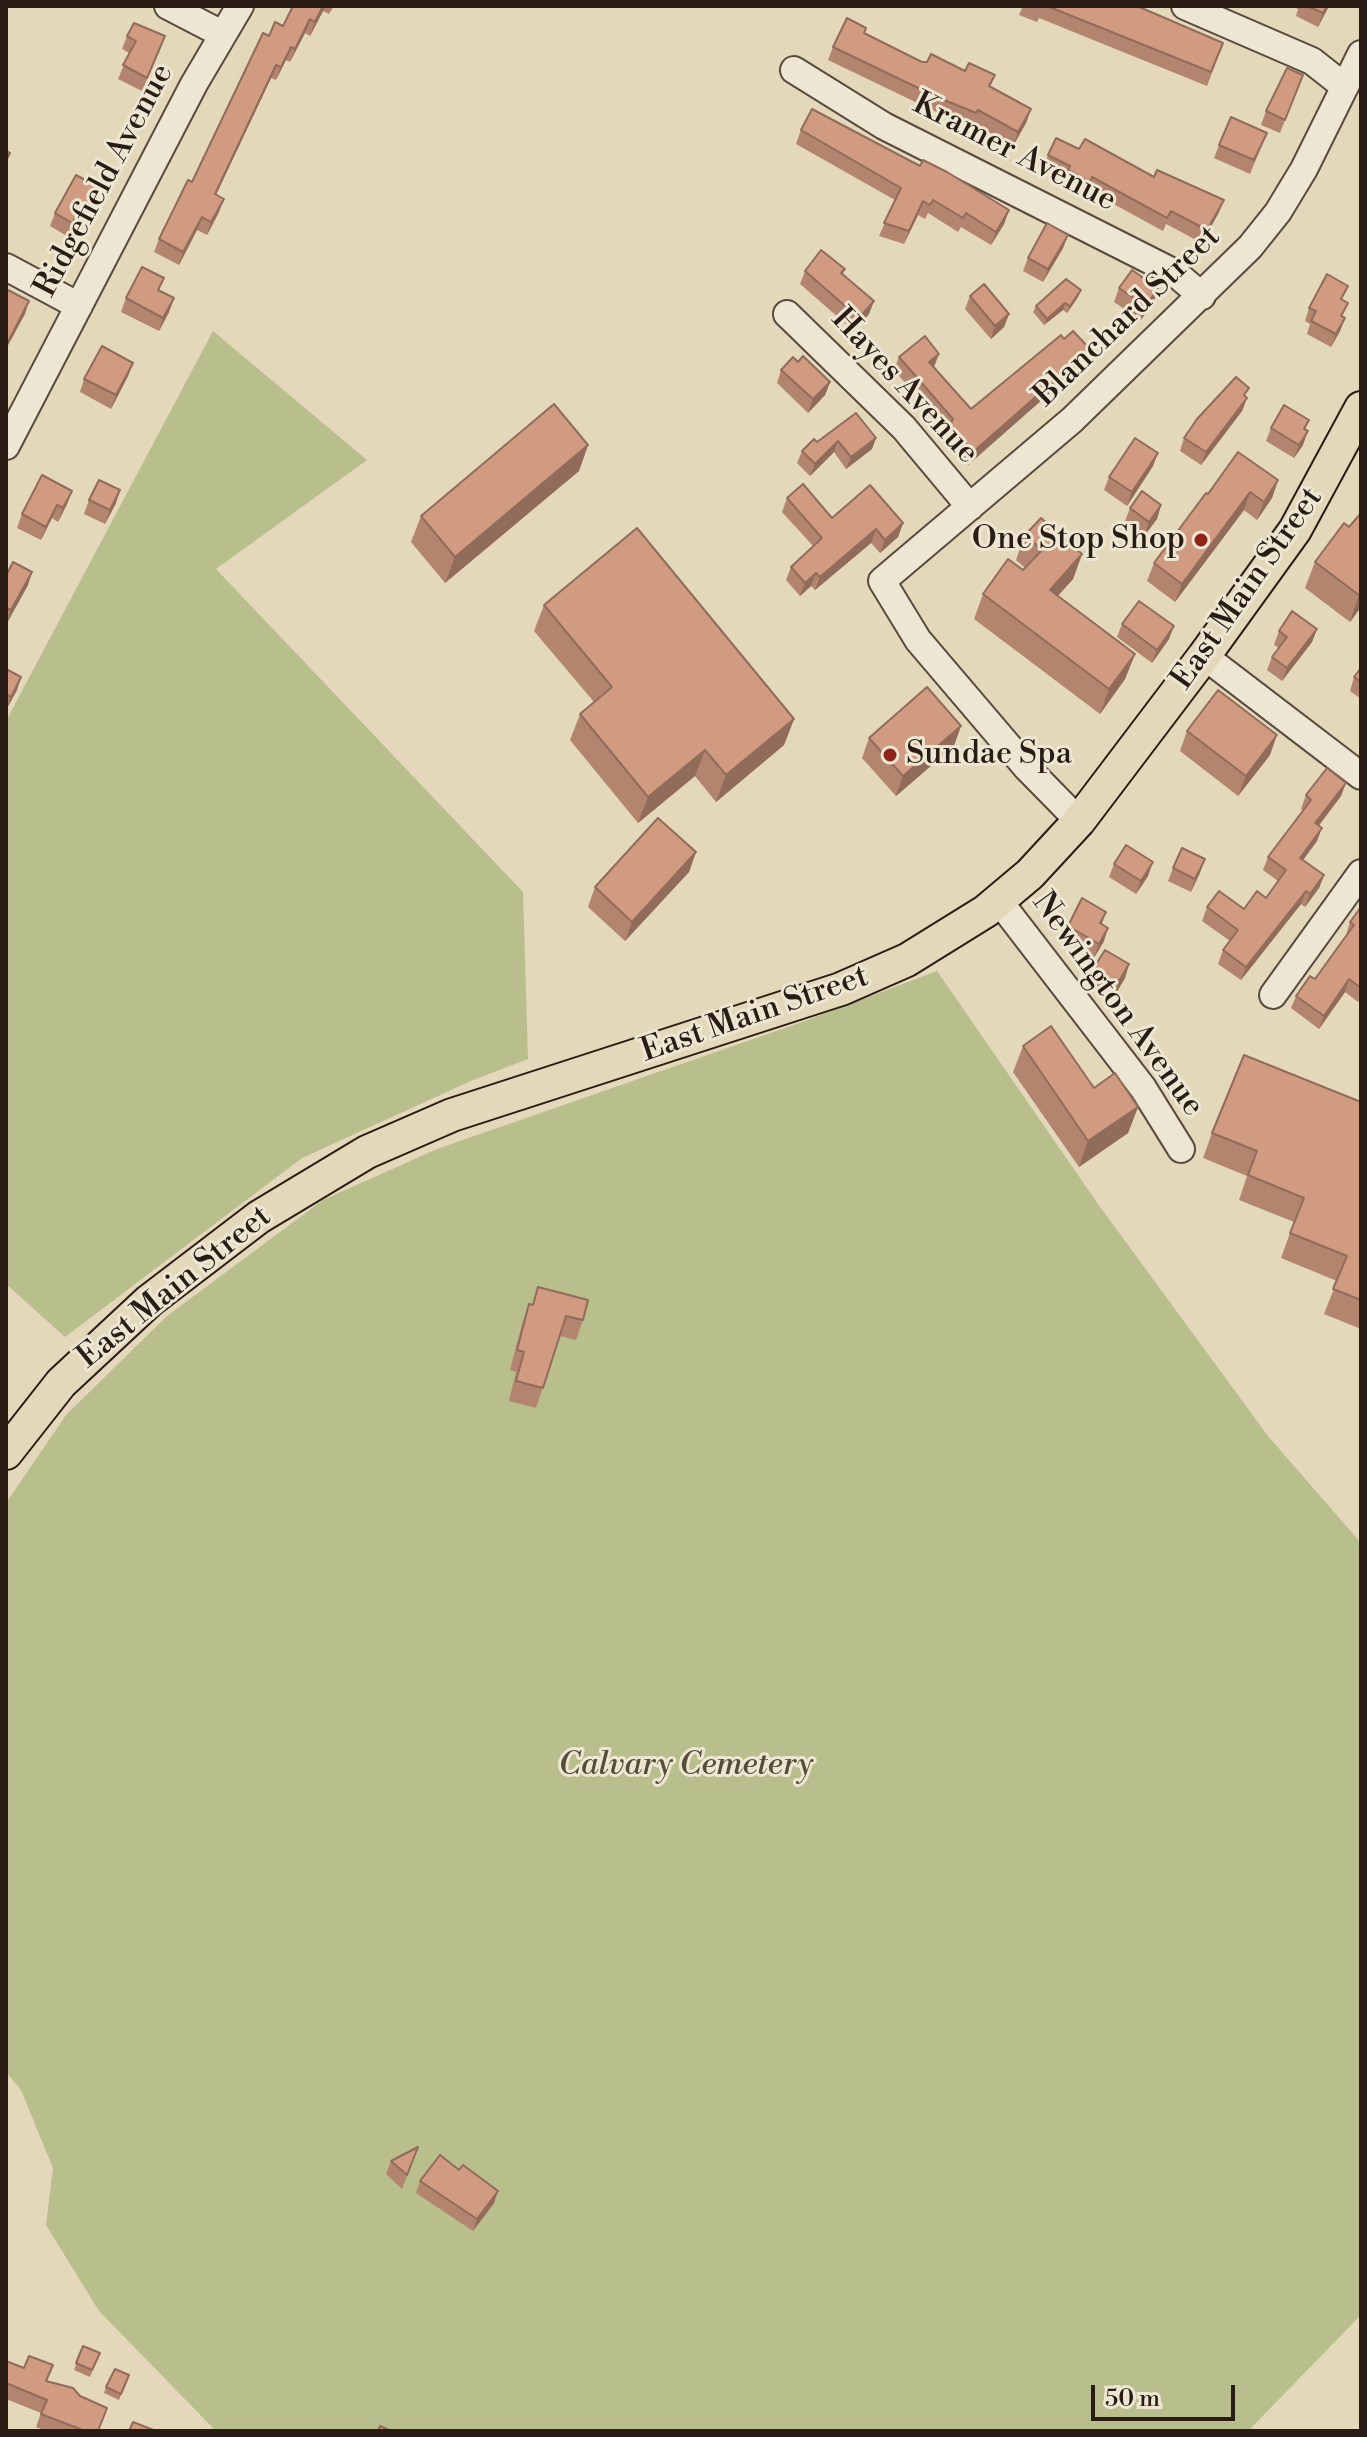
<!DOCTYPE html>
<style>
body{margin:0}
#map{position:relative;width:1367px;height:2437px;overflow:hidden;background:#e3d8ba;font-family:"Libre Bodoni",serif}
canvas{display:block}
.frame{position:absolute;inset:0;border:8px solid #291c14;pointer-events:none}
.scale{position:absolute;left:1091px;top:2385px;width:144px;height:36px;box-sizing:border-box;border:4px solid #291c14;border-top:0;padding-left:10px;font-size:24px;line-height:28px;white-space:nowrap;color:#291c14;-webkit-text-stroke:6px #ede6d2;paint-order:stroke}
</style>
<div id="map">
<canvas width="1367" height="2437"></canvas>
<div class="frame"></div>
<div class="scale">50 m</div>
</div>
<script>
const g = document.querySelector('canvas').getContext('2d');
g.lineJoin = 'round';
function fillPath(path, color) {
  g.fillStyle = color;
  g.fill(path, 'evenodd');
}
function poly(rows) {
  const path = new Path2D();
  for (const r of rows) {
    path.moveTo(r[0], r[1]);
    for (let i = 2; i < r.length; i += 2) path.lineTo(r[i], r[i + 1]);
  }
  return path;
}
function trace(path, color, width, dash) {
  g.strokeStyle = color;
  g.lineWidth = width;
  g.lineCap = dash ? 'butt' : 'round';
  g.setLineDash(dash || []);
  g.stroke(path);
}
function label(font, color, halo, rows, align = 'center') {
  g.font = font + ' "Libre Bodoni",serif';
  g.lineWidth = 6;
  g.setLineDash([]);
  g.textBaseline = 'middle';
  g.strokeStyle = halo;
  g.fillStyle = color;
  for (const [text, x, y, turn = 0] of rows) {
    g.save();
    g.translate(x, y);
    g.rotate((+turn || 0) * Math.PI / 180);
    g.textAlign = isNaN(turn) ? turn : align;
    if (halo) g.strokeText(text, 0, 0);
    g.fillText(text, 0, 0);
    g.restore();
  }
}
const green = poly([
 [213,331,367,460,216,569,523,892,528,1059,473,1080,302,1158,65,1337,6,1284,6,721],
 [937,971,1098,1204,1268,1436,1361,1543,1361,2315,1248,2431,216,2431,99,2311,46,2225,53,2168,21,2090,6,2072,6,1503,66,1415,167,1316,323,1200,437,1149,805,1021]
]);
const minor = poly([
 [168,6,222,34],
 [1185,6,1312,61,1345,87],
 [794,70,884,126,1175,273,1202,296],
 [6,267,79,306],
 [787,314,904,428,970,507],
 [6,446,194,84,240,6],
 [1204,656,1361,776],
 [1079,821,1027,768,918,640,882,581,1072,420,1250,247,1278,212,1304,169,1361,54],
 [999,901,1143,1088,1181,1149],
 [1273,995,1361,873]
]);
const major = poly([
 [6,1453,61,1383,149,1301,259,1217,367,1152,452,1115,841,989,907,960,986,911,1030,874,1079,821,1204,656,1295,530,1361,408]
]);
const wall = poly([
 [293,6,334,6,329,14,323,11,310,36,305,33,290,62,286,60,276,80,271,78,216,195,219,212,207,235,197,230,179,265,154,252,159,239,192,182,269,36,283,26],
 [1017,6,1137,6,1223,43,1207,86,1039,18,1037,22,1019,15,1022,8],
 [1291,6,1329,6,1318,27,1296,16,1298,9],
 [864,34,922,62,995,75,990,87,1031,109,1026,123,1013,146,973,123,971,126,932,110,828,60,833,47],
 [127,36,160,49,142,91,118,79,129,53,122,49],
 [1303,75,1280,133,1261,125,1266,111],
 [801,130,920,166,1009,210,1004,224,991,245,961,227,958,232,928,213,925,219,918,215,904,244,879,236,895,200,796,144],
 [1267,133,1250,174,1214,158,1219,145],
 [1048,155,1219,212,1202,243,1166,224,1163,231,1088,190,1085,195,1063,183,1065,179,1043,168],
 [98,187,93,201,76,231,72,228,67,236,50,226,55,213],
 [1068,235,1063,248,1043,282,1023,271,1028,258],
 [845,269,843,274,869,314,854,331,800,284,805,271],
 [1119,288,1154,301,1141,320,1114,302],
 [160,291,174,298,169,312,159,331,121,312,126,298],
 [970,296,1009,314,1004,327,991,339,965,309],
 [1078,297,1067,313,1063,310,1044,325,1033,312,1036,306],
 [1343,300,1343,317,1345,318,1340,331,1331,347,1307,334,1310,324,1305,321,1309,308],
 [1064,339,1090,349,1085,362,968,465,946,439,948,432,894,370,899,357,934,367,971,409],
 [798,362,830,382,825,395,808,413,777,383,781,370],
 [133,363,128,376,111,409,80,392,84,379],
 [1246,397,1247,398,1242,411,1201,465,1180,451,1184,438],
 [1309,420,1305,430,1303,445,1294,458,1266,441,1271,428],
 [876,438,872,449,846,469,834,452,810,476,797,463,802,451,817,442],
 [588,445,579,471,445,583,411,542,421,516],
 [1153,466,1127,506,1104,490,1109,477],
 [1278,480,1272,498,1257,520,1244,510,1175,602,1147,581,1154,563,1208,494],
 [72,491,67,504,58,522,52,518,41,540,17,528,22,514],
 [787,498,832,518,903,523,898,537,880,553,871,543,815,590,811,586,800,596,786,580,791,567,813,546,782,512],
 [89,500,116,503,105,524,84,514],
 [1161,505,1157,519,1144,536,1125,521,1130,508],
 [1349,527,1361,607,1350,622,1305,588,1315,562],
 [1025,535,1082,554,1073,579,1058,596,1135,654,1125,679,1100,714,974,619,983,594,1025,568,1016,560],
 [6,576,28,585,7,623,6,623],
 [544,605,794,719,784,745,716,802,695,776,638,823,570,740,580,714,594,702,534,631],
 [1122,624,1169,639,1152,663,1117,637],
 [1317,629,1312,642,1282,681,1267,670,1272,657,1279,648,1274,645,1279,631],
 [1361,668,1361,699,1350,691,1354,677],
 [6,669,17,690,6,710],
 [1187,731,1270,755,1238,796,1180,751],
 [869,738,954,746,896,796,862,758],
 [1306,795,1341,796,1319,826,1317,841,1303,860,1324,875,1319,888,1305,907,1301,904,1241,980,1218,964,1223,950,1230,941,1202,921,1207,907,1244,909,1266,898,1278,881,1263,870,1268,857,1303,811,1301,809],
 [696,852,689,872,625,941,588,907,595,887],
 [1205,859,1191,892,1168,881,1173,868],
 [1114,864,1148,876,1136,894,1109,877],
 [1361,907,1361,998,1358,1002,1345,992,1319,1029,1291,1008,1296,996,1315,979,1346,935,1350,922],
 [1106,912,1102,924,1104,941,1094,958,1063,939,1068,926],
 [1129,964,1125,978,1115,995,1109,991,1106,996,1093,987,1095,983,1090,980,1095,966],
 [1023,1046,1094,1088,1138,1107,1128,1133,1079,1167,1013,1072],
 [1361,1102,1361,1329,1324,1314,1337,1281,1281,1258,1294,1222,1239,1200,1247,1176,1203,1158,1212,1133],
 [538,1287,583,1320,576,1340,560,1336,536,1408,509,1401,516,1372,510,1370,522,1324,529,1304,532,1305],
 [418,2147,402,2189,386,2174,391,2161],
 [420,2181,494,2203,473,2231,416,2193],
 [83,2346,100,2353,90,2377,74,2370],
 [6,2361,47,2382,98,2431,47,2431,36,2427,41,2413,6,2399],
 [129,2375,119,2400,104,2393,106,2387]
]);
const shadedWall = poly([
 [323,6,325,6,323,11,310,36,315,22],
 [1327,6,1329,6,1318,27,1323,13],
 [310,19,305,33,290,62,295,49],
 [291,47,286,60,276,80,281,67],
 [276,65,271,78,210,207,215,194],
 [1031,109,1026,123,1013,146,1018,132],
 [98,187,93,201,76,231,81,218],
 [224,199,219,212,207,235,211,222],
 [1224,200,1219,212,1202,243,1207,230],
 [923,201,918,215,904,244,909,231],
 [1009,210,1004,224,991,245,996,232],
 [202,217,197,230,179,265,183,252],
 [1068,235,1063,248,1043,282,1048,269],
 [1158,288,1154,301,1141,320,1146,306],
 [1081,290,1078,297,1067,313,1070,306],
 [174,298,169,312,159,331,163,318],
 [29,301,25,314,6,349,6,346],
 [874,301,869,314,854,331,859,318],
 [1065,303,1063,310,1044,325,1047,319],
 [1009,314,1004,327,991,339,995,326],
 [1345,318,1340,331,1331,347,1336,334],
 [1090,349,1085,362,968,465,973,452],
 [939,354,934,367,929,362],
 [133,363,128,376,111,409,116,395],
 [830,382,825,395,808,413,813,399],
 [1247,398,1242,411,1201,465,1206,452],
 [1308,431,1303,445,1294,458,1299,445],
 [876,438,872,449,846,469,851,457],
 [838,441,834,452,810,476,815,464],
 [588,445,579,471,445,583,455,557],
 [1158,453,1153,466,1127,506,1132,492],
 [1278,480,1272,498,1257,520,1264,502],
 [120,490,116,503,105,524,110,510],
 [72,491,67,504,58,522,63,508],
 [1250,492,1244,510,1175,602,1182,584],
 [57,505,52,518,41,540,46,527],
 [1161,505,1157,519,1144,536,1149,522],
 [903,523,898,537,880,553,885,540],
 [876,529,871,543,815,590,820,577],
 [1082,554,1073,579,1040,615,1050,590],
 [32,572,28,585,7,623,11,610],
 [816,573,811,586,800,596,805,583],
 [1361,593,1361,607,1350,622,1359,595],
 [1174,626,1169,639,1152,663,1157,650],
 [1317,629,1312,642,1282,681,1287,668],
 [1135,654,1125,679,1100,714,1109,689],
 [21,677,17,690,6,710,11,697],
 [794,719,784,745,716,802,726,775],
 [961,726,954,746,896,796,903,776],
 [1277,735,1270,755,1238,796,1246,776],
 [705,750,695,776,638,823,648,797],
 [1346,783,1341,796,1310,836,1315,823],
 [1322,828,1317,841,1295,871,1300,858],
 [696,852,689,872,625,941,632,922],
 [1205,859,1200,873,1191,892,1195,879],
 [1153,862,1148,876,1136,894,1141,881],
 [1324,875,1319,888,1305,907,1310,894],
 [1306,891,1301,904,1241,980,1246,967],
 [1108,928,1104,941,1094,958,1099,944],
 [1129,964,1125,978,1115,995,1119,981],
 [1349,979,1345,992,1319,1029,1324,1016],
 [1138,1107,1128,1133,1079,1167,1088,1141],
 [498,2191,494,2203,473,2231,477,2219]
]);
const building = poly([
 [293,6,323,6,315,22,310,19,295,49,291,47,281,67,276,65,215,194,224,199,211,222,202,217,183,252,159,239,188,180,192,182,263,33,269,36,275,22,283,26,293,6],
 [1047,6,1137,6,1223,43,1211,72,1047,6],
 [1307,6,1327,6,1323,13,1307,6],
 [847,18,866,28,864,33,922,62,927,62,931,54,965,71,969,63,995,75,989,86,1031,109,1018,132,978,110,976,113,937,97,833,47,847,18],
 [134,23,165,36,147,78,123,65,136,41,127,36,134,23],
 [1287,68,1303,75,1285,120,1266,111,1287,68],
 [812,109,920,166,923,160,947,172,1009,210,996,232,966,213,963,218,933,200,930,205,923,201,909,231,884,223,901,188,801,130,812,109],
 [1231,117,1267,133,1254,160,1219,145,1231,117],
 [1056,138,1079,149,1085,139,1154,177,1157,170,1224,200,1207,230,1171,211,1167,218,1092,177,1090,182,1068,170,1070,166,1048,155,1056,138],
 [6,151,10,153,6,161,6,151],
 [76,175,98,187,81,218,77,215,72,223,55,213,76,175],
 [1047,223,1068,235,1048,269,1028,258,1047,223],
 [821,250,845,269,841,273,874,301,859,318,805,271,821,250],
 [142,267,164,278,158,290,174,298,163,318,126,298,142,267],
 [1132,270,1158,288,1146,306,1119,288,1132,270],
 [1327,274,1348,286,1341,299,1348,303,1341,316,1345,318,1336,334,1311,321,1316,311,1309,308,1327,274],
 [1066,279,1081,290,1070,306,1065,303,1047,319,1036,306,1066,279],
 [984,284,1009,314,995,326,970,296,984,284],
 [8,290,29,301,6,346,6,294,8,290],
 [1073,331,1090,349,973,452,950,426,953,419,899,357,925,336,939,354,929,362,971,409,1061,335,1064,339,1073,331],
 [102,346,133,363,116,395,84,379,102,346],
 [803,356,830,382,813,399,781,370,793,357,798,362,803,356],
 [1236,377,1249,388,1244,395,1247,398,1206,452,1184,438,1197,419,1236,377],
 [554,404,588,445,455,557,421,516,554,404],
 [1284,405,1309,420,1304,429,1308,431,1299,445,1271,428,1284,405],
 [856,413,876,438,851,457,838,441,815,464,802,451,814,439,817,442,856,413],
 [1135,438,1158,453,1132,492,1109,477,1135,438],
 [1238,452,1278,480,1264,502,1250,492,1182,584,1154,563,1206,493,1208,494,1238,452],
 [42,475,72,491,63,508,57,505,46,527,22,514,42,475],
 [99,480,120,490,110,510,89,500,99,480],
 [803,484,832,518,870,485,903,523,885,540,876,529,820,577,816,573,805,583,791,567,822,538,787,498,803,484],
 [1142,491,1161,505,1149,522,1130,508,1142,491],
 [1361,513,1361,593,1359,595,1315,562,1344,523,1349,527,1361,513],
 [1041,518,1082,554,1050,590,1135,654,1109,689,983,594,1008,559,1023,570,1042,550,1025,535,1041,518],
 [637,528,794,719,726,775,705,750,648,797,580,714,612,687,544,605,637,528],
 [13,562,32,572,11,610,6,608,6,609,6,576,13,562],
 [1139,601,1174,626,1157,650,1122,624,1139,601],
 [1292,611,1317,629,1287,668,1272,657,1287,637,1279,631,1292,611],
 [1361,668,1361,682,1354,677,1361,668],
 [6,669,21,677,11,697,8,695,6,698,6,669],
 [927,687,961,726,903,776,869,738,927,687],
 [1218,690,1277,735,1246,776,1187,731,1218,690],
 [1327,768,1346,783,1315,823,1322,828,1300,858,1324,875,1310,894,1306,891,1246,967,1223,950,1238,930,1207,907,1219,891,1244,909,1257,891,1266,898,1286,870,1268,857,1311,800,1306,795,1327,768],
 [658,818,696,852,632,922,595,887,658,818],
 [1126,845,1153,862,1141,881,1114,864,1126,845],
 [1182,848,1205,859,1195,879,1173,868,1182,848],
 [1082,898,1106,912,1100,923,1108,928,1099,944,1068,926,1082,898],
 [1361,907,1361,988,1349,979,1324,1016,1296,996,1310,976,1315,979,1354,925,1350,922,1361,907],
 [1105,950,1129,964,1119,981,1114,978,1111,982,1098,974,1100,970,1095,966,1105,950],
 [1051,1026,1094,1088,1115,1073,1138,1107,1088,1141,1023,1046,1051,1026],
 [1244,1055,1361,1102,1361,1300,1333,1289,1347,1256,1290,1233,1304,1198,1248,1175,1257,1151,1212,1133,1244,1055],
 [538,1287,588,1300,583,1320,566,1316,543,1388,516,1381,524,1352,517,1350,529,1304,533,1305,538,1287],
 [418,2147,407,2175,391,2161,418,2147],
 [440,2155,459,2170,463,2165,498,2191,477,2219,420,2181,440,2155],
 [83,2346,100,2353,92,2370,76,2363,83,2346],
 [29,2356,53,2365,46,2381,73,2388,80,2396,107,2408,98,2431,85,2431,41,2414,47,2400,6,2383,6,2361,24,2368,29,2356],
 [115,2369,129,2375,121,2394,106,2387,115,2369],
 [133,2422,156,2431,129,2431,133,2422],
 [380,2426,391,2431,378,2431,380,2426]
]);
const markers = [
 [1201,540,8,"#8f2418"],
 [890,755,8,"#8f2418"]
];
const streetNames = [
 ["Kramer Avenue",1014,153,27],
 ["Ridgefield Avenue",105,181,-62],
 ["Blanchard Street",1128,317,-44],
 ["Hayes Avenue",904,387,47],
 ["East Main Street",1248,589,-55],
 ["Newington Avenue",1117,1005,54],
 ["East Main Street",755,1015,-19],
 ["East Main Street",175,1288,-39]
];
const poiNames = [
 ["One Stop Shop",1185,540],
 ["Sundae Spa",906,755,"left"]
];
const parkNames = [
 ["Calvary Cemetery",686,1766]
];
fillPath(green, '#b8be8c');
trace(minor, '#584b3e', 30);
trace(major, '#291c14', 36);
trace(minor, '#ede6d2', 26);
trace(major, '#e3d8ba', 32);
fillPath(wall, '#b3856e');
fillPath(shadedWall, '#926c5a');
fillPath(building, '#d09b80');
trace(building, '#926c5a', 2);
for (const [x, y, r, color] of markers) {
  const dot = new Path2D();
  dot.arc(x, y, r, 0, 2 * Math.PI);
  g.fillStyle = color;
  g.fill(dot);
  trace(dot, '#ede6d2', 3);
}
label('32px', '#291c14', '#ede6d2', streetNames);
label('32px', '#291c14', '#ede6d2', poiNames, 'right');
label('italic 32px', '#544d38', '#ede6d2', parkNames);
</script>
